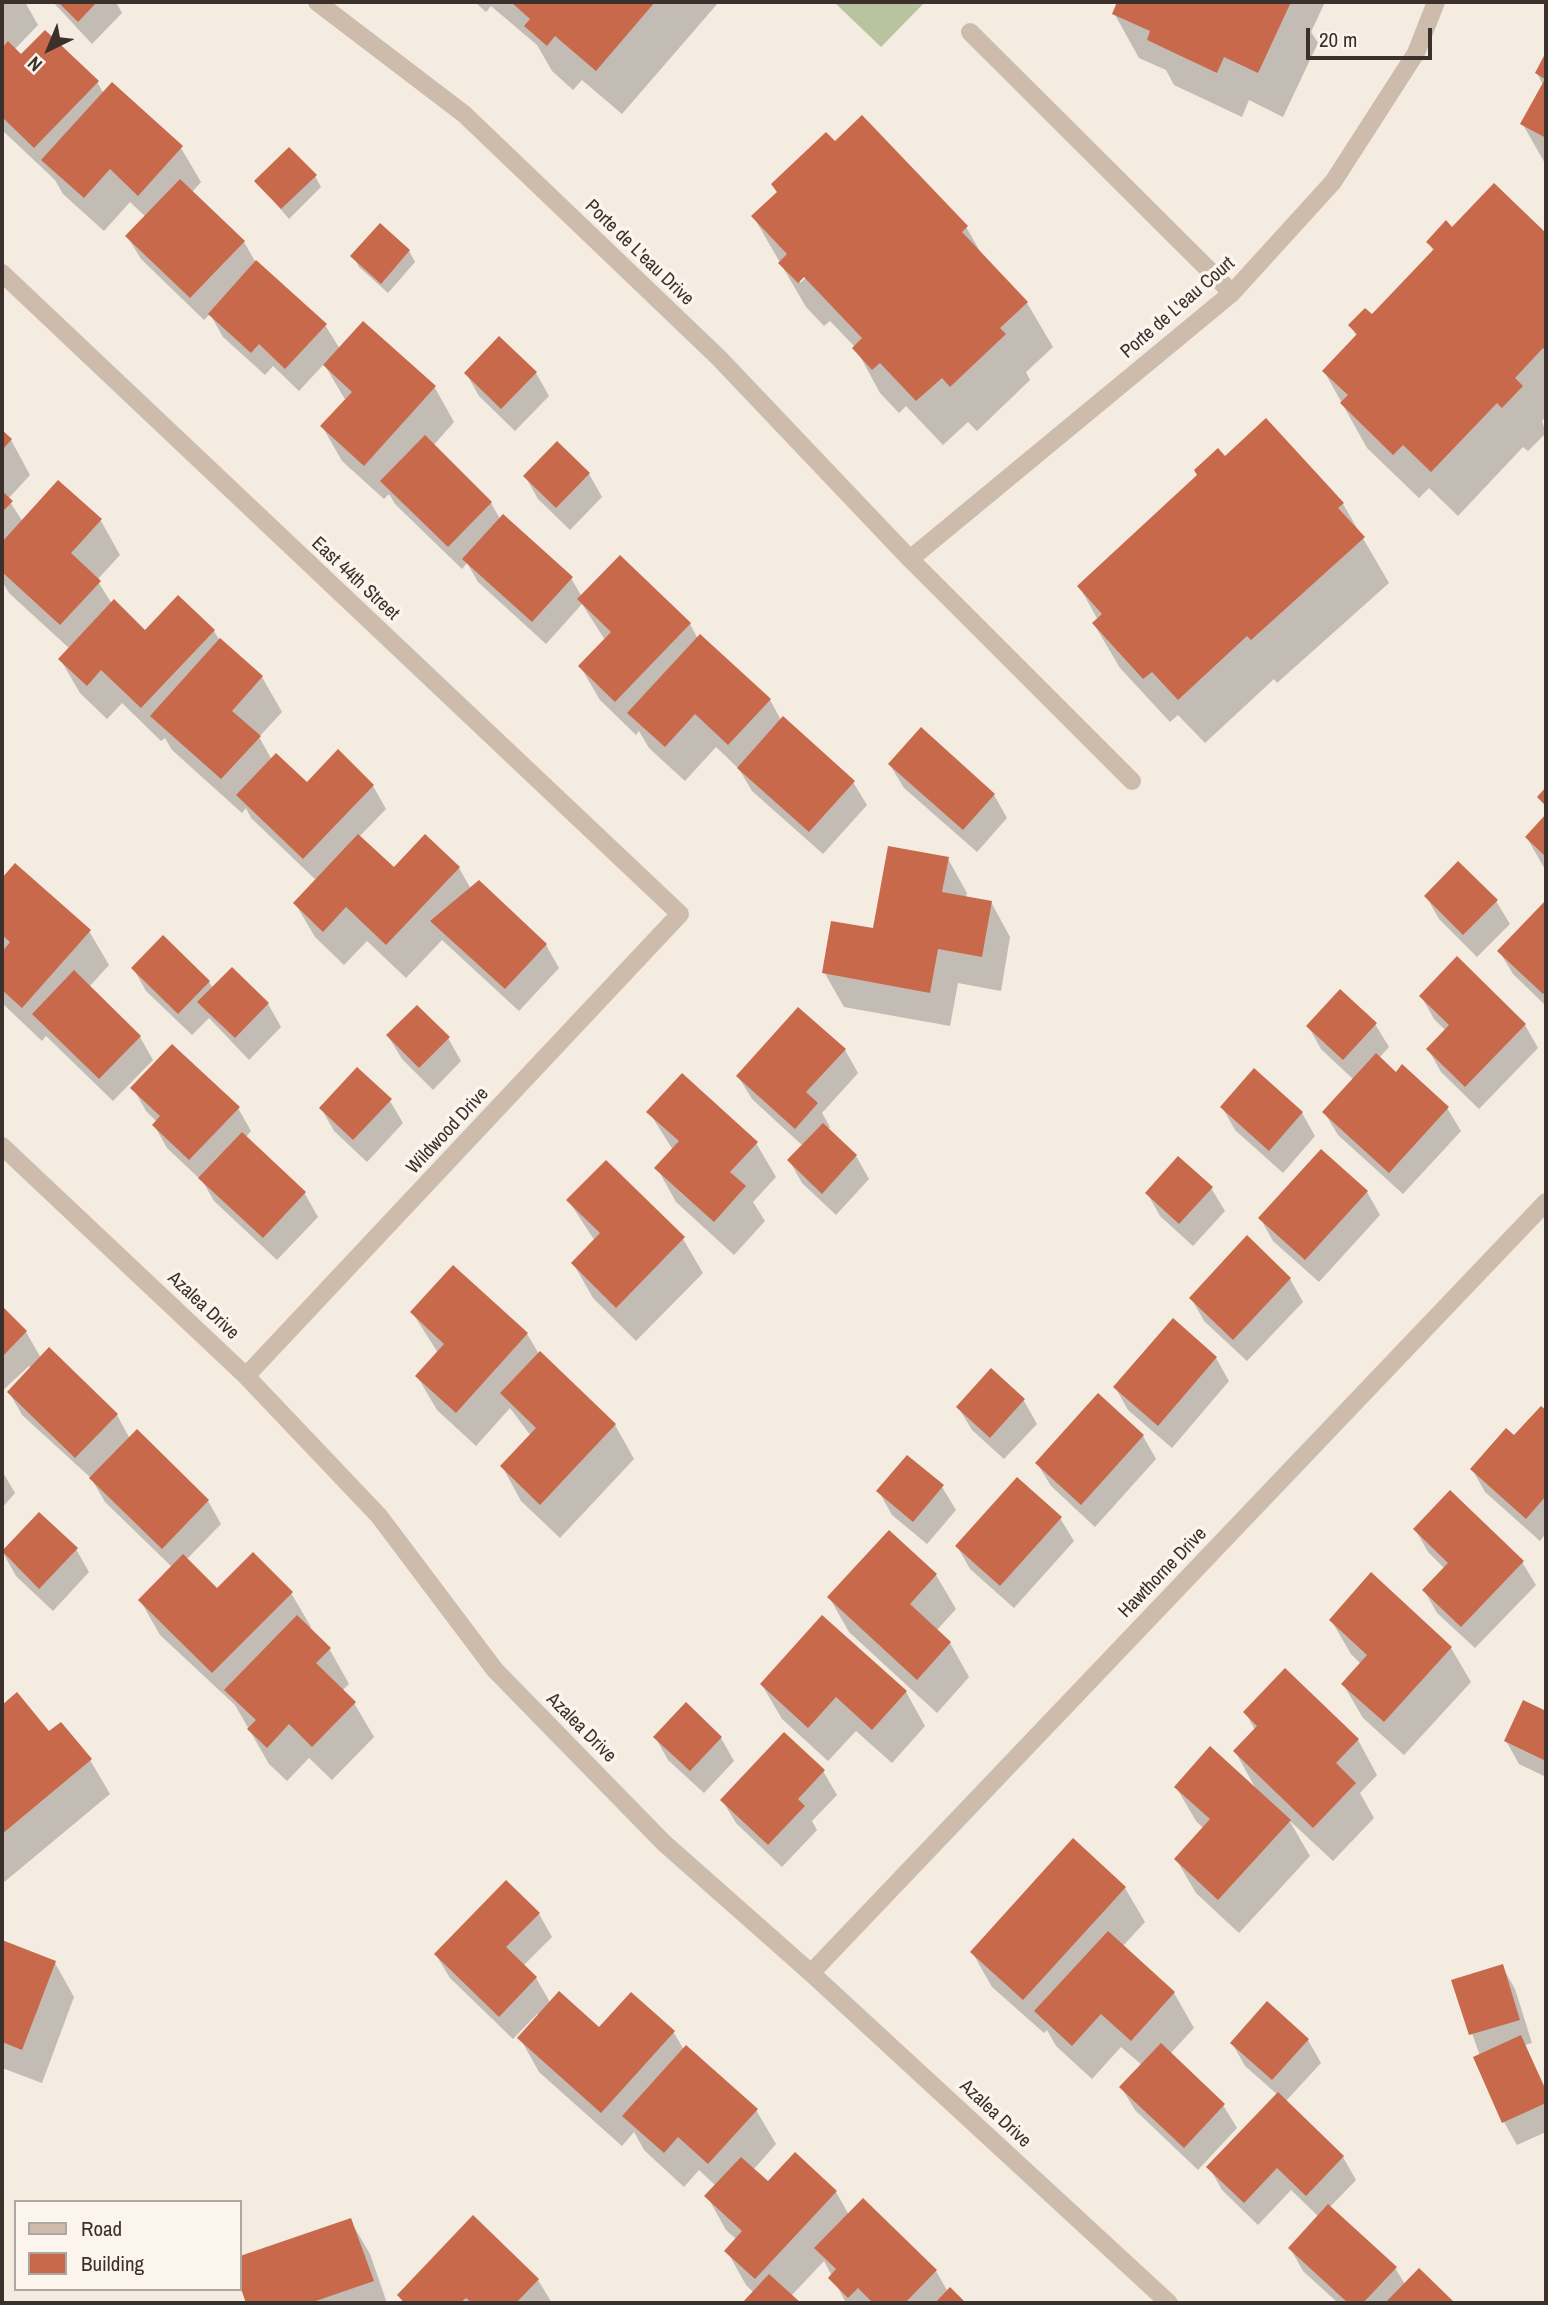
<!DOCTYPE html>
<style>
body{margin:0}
#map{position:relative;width:1548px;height:2305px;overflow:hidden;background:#f4ebe1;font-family:"Archivo Narrow",sans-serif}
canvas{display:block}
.frame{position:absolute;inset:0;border:4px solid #3b302b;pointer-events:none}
.legend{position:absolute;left:14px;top:2200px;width:228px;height:91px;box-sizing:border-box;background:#fbf5ee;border:2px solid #aea6a0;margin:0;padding:9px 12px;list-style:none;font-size:21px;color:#3b302b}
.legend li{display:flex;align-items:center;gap:14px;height:35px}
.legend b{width:35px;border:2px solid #aea6a0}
.north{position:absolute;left:14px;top:14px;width:70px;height:70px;-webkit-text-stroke:5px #fbf5ee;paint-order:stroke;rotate:223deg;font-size:19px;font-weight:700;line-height:28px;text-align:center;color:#3b302b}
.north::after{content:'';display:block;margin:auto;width:24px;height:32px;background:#3b302b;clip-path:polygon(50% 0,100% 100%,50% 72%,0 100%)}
.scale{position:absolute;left:1306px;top:28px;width:126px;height:32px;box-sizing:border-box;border:4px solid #3b302b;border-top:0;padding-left:9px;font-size:21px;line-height:24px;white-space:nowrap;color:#3b302b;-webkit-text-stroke:5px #fbf5ee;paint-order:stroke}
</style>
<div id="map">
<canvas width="1548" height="2305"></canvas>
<div class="frame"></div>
<ul class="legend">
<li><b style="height:9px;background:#cdbbac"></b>Road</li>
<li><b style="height:19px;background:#c8694b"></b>Building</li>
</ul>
<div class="north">N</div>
<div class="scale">20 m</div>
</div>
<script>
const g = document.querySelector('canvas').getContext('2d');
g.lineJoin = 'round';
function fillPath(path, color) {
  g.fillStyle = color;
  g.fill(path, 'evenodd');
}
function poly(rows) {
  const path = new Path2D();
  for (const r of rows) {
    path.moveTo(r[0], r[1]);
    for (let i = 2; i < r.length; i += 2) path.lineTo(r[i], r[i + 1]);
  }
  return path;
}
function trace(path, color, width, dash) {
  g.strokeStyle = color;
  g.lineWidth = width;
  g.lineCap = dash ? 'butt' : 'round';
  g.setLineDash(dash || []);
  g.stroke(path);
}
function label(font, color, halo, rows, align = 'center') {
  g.font = font + ' "Archivo Narrow",sans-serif';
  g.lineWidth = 7;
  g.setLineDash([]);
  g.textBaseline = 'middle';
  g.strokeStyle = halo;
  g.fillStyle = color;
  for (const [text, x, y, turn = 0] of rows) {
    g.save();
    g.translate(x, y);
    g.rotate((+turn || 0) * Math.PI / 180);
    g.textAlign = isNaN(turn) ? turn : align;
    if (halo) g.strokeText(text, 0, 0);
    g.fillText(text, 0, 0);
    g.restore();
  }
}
const green = poly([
 [834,2,925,2,881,47]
]);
const shadow = poly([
 [2,2,25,2,38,25,14,50,21,57,97,82,104,94,181,148,201,182,192,192,244,242,256,263,325,325,340,349,363,323,435,388,454,422,433,446,491,503,500,519,571,578,582,597,690,624,698,639,700,636,770,700,781,720,853,782,867,805,823,854,752,791,739,769,716,747,685,781,649,748,639,731,636,735,600,700,580,666,605,640,582,604,546,644,478,582,467,563,462,569,395,504,389,494,384,499,342,461,322,426,346,401,324,364,299,391,273,366,265,375,223,337,210,314,204,320,141,259,127,236,146,217,130,202,104,231,63,194,55,180,2,130],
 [53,2,116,2,122,13,92,44],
 [475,2,717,2,718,3,622,114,582,80,573,90,552,71,537,45,491,6,486,12],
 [1119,2,1325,2,1311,32,1318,43,1283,117,1249,100,1242,117,1174,85,1166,70,1139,58,1114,13],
 [1546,56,1546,165,1522,123,1543,85,1537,73],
 [834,144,966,227,984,258,1027,303,1053,347,1026,372,1030,380,977,431,968,422,943,445,906,406,899,413,880,393,855,347,830,321,824,326,806,307,753,216,778,194,773,185],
 [811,273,800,283,800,279],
 [315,176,321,187,289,219,257,181],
 [1494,186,1546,235,1546,416,1542,421,1546,433,1528,451,1523,447,1458,516,1429,488,1419,498,1367,448,1324,371,1357,337,1350,325,1372,317,1434,252,1428,242,1452,230],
 [380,225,409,251,415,262,388,293,359,267,353,256],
 [466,373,536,373,549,396,515,431,479,396],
 [2,432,11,440,30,475,8,499,23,522,58,483,101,521,120,555,97,580,112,604,146,632,214,631,220,641,262,677,282,712,259,737,272,760,307,785,373,786,386,809,359,837,394,870,459,868,471,889,546,945,559,968,519,1011,442,940,406,978,367,941,344,965,315,937,295,903,317,881,251,818,246,808,242,813,172,750,165,738,161,741,122,703,107,719,80,693,60,659,70,649,9,593,2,581],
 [1225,458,1343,504,1389,583,1277,683,1274,679,1205,743,1178,715,1170,722,1120,668,1094,624,1098,620,1079,586,1199,475],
 [589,474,602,497,570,530,538,499,525,476],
 [890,765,994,795,1007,818,977,852,904,788],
 [1546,817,1546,871,1527,838],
 [948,859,967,893,966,898,991,902,1010,937,1001,991,958,983,950,1026,844,1007,824,972,874,930],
 [15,865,89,931,109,965,89,987,140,1037,153,1060,113,1101,46,1036,42,1041,2,1003,2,880],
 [1426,896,1496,901,1510,924,1477,957,1439,919],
 [1546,903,1546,1006,1513,974,1499,951],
 [133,968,209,982,213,988,232,969,268,1004,281,1027,249,1060,209,1018,192,1035,146,991],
 [1421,996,1525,1025,1538,1048,1479,1109,1441,1072,1428,1049,1446,1031,1434,1019],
 [1375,1024,1389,1047,1379,1058,1396,1074,1447,1108,1461,1131,1403,1194,1338,1135,1324,1112,1354,1080,1321,1049,1308,1026],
 [388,1036,448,1038,461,1061,433,1090,402,1059],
 [845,1050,858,1073,822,1113,830,1127,828,1130,856,1156,869,1179,836,1215,802,1183,789,1160,803,1146,752,1099,738,1076],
 [133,1088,238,1108,251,1131,246,1137,305,1194,318,1217,277,1260,214,1201,203,1182,167,1148,154,1125,157,1122,146,1111],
 [390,1101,403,1123,367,1162,334,1131,321,1108],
 [1222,1107,1302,1113,1315,1136,1283,1173,1235,1130],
 [649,1112,756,1143,776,1177,753,1202,765,1221,734,1255,676,1202,657,1168,673,1150],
 [1211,1188,1225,1211,1193,1246,1160,1216,1147,1193],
 [1367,1192,1380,1215,1319,1282,1273,1241,1260,1218],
 [568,1200,683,1239,703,1273,636,1341,593,1298,573,1263,595,1241],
 [1290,1279,1303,1302,1247,1361,1204,1321,1191,1298],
 [2,1308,26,1332,41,1358,117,1415,130,1439,208,1501,221,1524,186,1560,217,1591,291,1593,311,1627,309,1630,330,1650,349,1684,342,1691,354,1703,374,1737,332,1780,309,1758,287,1781,269,1764,235,1705,160,1635,140,1600,173,1568,105,1502,91,1478,22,1415,9,1392,31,1368,29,1366,2,1391],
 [412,1312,527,1334,539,1354,615,1425,634,1459,560,1538,521,1501,502,1466,531,1436,510,1408,476,1446,437,1410,417,1376,438,1353],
 [1173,1320,1216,1358,1229,1381,1172,1448,1128,1410,1115,1387],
 [991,1371,1024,1401,1037,1424,1004,1459,972,1430,958,1407],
 [1541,1408,1546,1413,1546,1533,1540,1541,1485,1492,1472,1469,1515,1438],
 [1143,1436,1156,1459,1095,1527,1051,1486,1037,1463],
 [2,1471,15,1493,2,1508],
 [942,1487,956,1510,927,1544,892,1515,879,1492],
 [39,1514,76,1549,89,1572,53,1611,16,1576,3,1553],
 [1060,1518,1074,1541,1014,1608,970,1569,957,1546],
 [1415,1529,1522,1562,1536,1585,1475,1648,1437,1613,1424,1590,1445,1569,1428,1552],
 [936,1575,956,1609,936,1631,950,1643,969,1677,937,1713,849,1632,829,1597],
 [1331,1620,1451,1648,1471,1682,1404,1755,1363,1718,1343,1684,1361,1664,1351,1654],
 [762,1685,906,1692,925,1726,892,1763,856,1731,828,1761,782,1719],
 [17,1695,49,1733,90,1760,110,1794,3,1883,2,1707],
 [1524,1703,1546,1713,1546,1777,1519,1764,1506,1741],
 [1245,1712,1358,1740,1377,1775,1360,1793,1374,1818,1333,1861,1289,1820,1310,1856,1239,1933,1196,1893,1176,1859,1204,1829,1196,1821,1176,1787,1257,1791,1235,1751,1255,1730],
 [655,1737,721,1738,734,1761,704,1793,668,1760],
 [823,1771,837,1795,812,1821,817,1830,782,1867,736,1823,722,1800],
 [1125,1888,1145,1922,1123,1946,1174,1993,1194,2028,1170,2054,1223,2105,1237,2128,1198,2170,1135,2110,1121,2087,1142,2065,1121,2047,1092,2079,1056,2046,1047,2030,1044,2033,992,1987,972,1952],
 [539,1914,552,1937,523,1966,536,1978,551,2004,599,2030,631,1995,674,2033,684,2050,756,2110,776,2144,753,2170,768,2184,795,2154,836,2192,849,2215,936,2271,948,2292,950,2290,964,2303,846,2303,824,2261,791,2296,798,2303,745,2303,754,2293,746,2285,727,2251,737,2240,726,2230,707,2196,716,2186,699,2170,684,2187,644,2150,634,2132,622,2146,539,2072,520,2038,540,2016,537,2014,513,2039,450,1978,436,1955],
 [2,1942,55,1963,74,1997,42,2083,2,2068],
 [1502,1966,1515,1989,1532,2043,1525,2045,1546,2089,1546,2132,1517,2145,1504,2122,1453,1981],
 [1308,2040,1321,2063,1285,2102,1343,2157,1356,2180,1329,2208,1395,2268,1405,2284,1419,2270,1453,2303,1338,2303,1303,2271,1290,2248,1319,2217,1291,2190,1258,2225,1222,2190,1209,2167,1278,2095,1245,2066,1232,2043],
 [350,2220,370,2254,387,2303,248,2303,240,2281,240,2258],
 [538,2280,552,2303,403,2303,399,2296]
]);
const building = poly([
 [58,2,97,2,78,22],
 [511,2,655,2,596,71,555,36,547,46,524,26,530,19],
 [1117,2,1291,2,1258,73,1224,57,1217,73,1147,40,1150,31,1112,14],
 [45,30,99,81,34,148,2,117,2,48,8,41,21,54],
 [1546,52,1546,138,1520,124,1545,79,1535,73],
 [112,82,183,146,138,196,110,169,84,198,41,160],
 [862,115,968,226,962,232,1028,302,1000,328,1006,334,950,387,942,378,916,401,880,363,872,370,852,348,862,338,804,277,798,283,778,263,787,254,751,216,777,192,771,184,826,132,835,141],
 [289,147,317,175,281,209,254,181],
 [180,179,245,241,190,298,125,236],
 [1494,183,1546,233,1546,351,1543,348,1515,378,1523,386,1502,408,1497,403,1431,472,1403,445,1393,455,1340,403,1348,395,1322,371,1357,334,1348,325,1365,308,1372,314,1434,249,1426,242,1446,220,1452,227],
 [380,223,410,250,381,284,350,256],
 [256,260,327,324,285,369,259,344,251,353,208,314],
 [363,321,436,386,364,466,320,426,352,392,323,365],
 [499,336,537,372,501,409,464,373],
 [1266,418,1344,503,1338,508,1365,537,1251,640,1247,636,1178,700,1152,672,1143,679,1092,623,1102,614,1077,586,1197,475,1194,470,1218,448,1225,456],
 [2,430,12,439,2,450],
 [425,435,492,502,448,547,380,481],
 [557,441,590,473,556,508,523,476],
 [58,480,102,519,71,553,101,581,60,625,2,572,2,542],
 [2,491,13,501,2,512],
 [503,514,573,577,532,622,462,559],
 [620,555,691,623,615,702,578,666,611,632,577,599],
 [178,595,215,630,141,708,101,670,87,686,58,659,114,599,145,630],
 [700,634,771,699,728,745,695,714,665,747,627,713],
 [220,638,263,676,232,711,261,736,221,779,150,716],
 [783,716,855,781,809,832,737,768],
 [921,727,995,794,963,830,888,764],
 [338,749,374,785,303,859,236,795,276,753,307,782],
 [1546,787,1546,806,1537,797],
 [1546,814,1546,857,1525,837],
 [358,834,394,867,425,834,460,867,386,945,346,907,323,932,293,903],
 [888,846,949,857,942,892,992,901,982,957,938,949,930,993,822,973,831,921,873,928],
 [1458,861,1498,900,1463,935,1424,896],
 [15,863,91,930,22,1008,2,990,2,952,10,942,2,935,2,878],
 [479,880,547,944,505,989,430,921],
 [1546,900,1546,991,1543,994,1497,951],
 [163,935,210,981,178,1014,131,968],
 [1457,956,1526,1024,1465,1087,1426,1049,1449,1025,1419,996],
 [232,967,269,1003,235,1038,197,1002],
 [74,970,141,1036,99,1079,32,1014],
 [1340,989,1377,1023,1343,1060,1306,1026],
 [417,1005,450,1037,419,1068,386,1035],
 [798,1007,846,1049,806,1092,818,1103,795,1129,736,1076],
 [172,1044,240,1107,189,1160,152,1125,160,1116,130,1088],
 [1376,1053,1396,1072,1402,1064,1449,1107,1389,1173,1322,1112],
 [357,1067,392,1099,353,1140,319,1108],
 [1254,1068,1303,1112,1269,1151,1220,1107],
 [682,1073,758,1142,730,1172,746,1186,714,1222,654,1168,679,1141,646,1112],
 [823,1123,857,1155,822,1194,787,1160],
 [242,1132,306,1192,263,1238,198,1178],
 [1321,1149,1368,1191,1305,1260,1258,1218],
 [1178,1156,1213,1187,1179,1224,1145,1193],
 [606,1160,685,1237,616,1308,571,1263,600,1233,566,1200],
 [1247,1235,1291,1278,1233,1340,1189,1298],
 [453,1265,528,1333,456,1413,415,1376,444,1344,410,1312],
 [2,1306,27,1331,2,1357],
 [1173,1318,1217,1357,1158,1426,1113,1387],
 [49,1347,118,1414,75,1458,7,1392],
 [540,1351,616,1424,540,1505,500,1466,536,1428,500,1393],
 [991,1368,1025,1399,990,1438,956,1407],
 [1098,1393,1144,1435,1081,1505,1035,1463],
 [1541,1406,1546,1410,1546,1496,1526,1519,1470,1469,1506,1428,1514,1435],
 [137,1429,209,1500,162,1549,89,1478],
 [907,1455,944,1485,913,1522,876,1491],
 [1017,1477,1062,1517,1000,1586,955,1546],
 [1450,1490,1524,1561,1461,1627,1422,1590,1448,1563,1413,1529],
 [39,1512,78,1548,39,1589,2,1551],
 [889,1530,937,1574,910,1604,951,1642,917,1680,827,1597],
 [253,1552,293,1592,212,1673,138,1600,183,1554,217,1588],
 [1371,1572,1452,1647,1384,1722,1341,1684,1367,1655,1329,1620],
 [297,1615,331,1648,316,1663,356,1702,312,1747,289,1724,267,1748,247,1729,256,1720,224,1690],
 [822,1615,907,1691,872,1730,836,1697,808,1728,760,1684],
 [1285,1668,1359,1739,1336,1763,1356,1783,1313,1828,1233,1751,1257,1726,1243,1712],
 [17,1692,49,1731,61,1722,92,1759,2,1834,2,1705],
 [1523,1700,1546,1711,1546,1761,1504,1741],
 [686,1702,722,1737,690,1771,653,1737],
 [784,1732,825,1770,798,1799,805,1806,768,1845,720,1800],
 [1210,1746,1291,1820,1218,1900,1174,1859,1210,1819,1174,1787],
 [1073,1838,1126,1887,1023,2000,970,1952],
 [506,1880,540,1913,506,1947,537,1977,499,2017,434,1954],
 [1108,1931,1175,1992,1131,2041,1101,2014,1072,2046,1034,2011],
 [2,1940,56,1961,22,2050,2,2042],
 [1503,1964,1520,2020,1469,2035,1451,1980],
 [559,1991,599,2027,631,1992,675,2031,601,2113,517,2038],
 [1267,2001,1309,2039,1272,2080,1230,2043],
 [1521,2035,1546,2091,1546,2103,1502,2123,1473,2057],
 [1161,2043,1225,2104,1184,2148,1119,2087],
 [686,2045,758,2109,708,2164,678,2137,664,2153,622,2116],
 [1278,2092,1344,2156,1306,2196,1277,2168,1244,2203,1206,2167],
 [795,2152,837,2191,755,2279,724,2251,742,2231,704,2196,741,2157,768,2181],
 [863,2198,937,2270,905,2303,873,2303,858,2288,848,2298,828,2278,836,2269,814,2248],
 [1328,2204,1397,2267,1363,2303,1348,2303,1288,2248],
 [473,2215,539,2279,516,2303,472,2303,466,2298,460,2303,405,2303,397,2295],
 [351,2218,374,2281,310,2303,246,2303,240,2286,240,2256],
 [1419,2268,1455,2303,1385,2303],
 [769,2274,801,2303,742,2303],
 [950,2287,966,2303,935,2303]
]);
const minor = poly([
 [317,2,464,114,719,358,910,559,1132,781],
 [970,32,1232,293],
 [2,273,680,914,246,1376],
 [910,559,1232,293,1333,182,1416,53,1436,2],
 [2,1146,246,1376,379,1516,495,1670,664,1843,811,1973,1169,2303],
 [811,1973,1546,1202]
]);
const streetNames = [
 ["Porte de L'eau Drive",639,253,44],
 ["Porte de L'eau Court",1178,308,-41],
 ["East 44th Street",355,579,43],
 ["Wildwood Drive",448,1131,-47],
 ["Azalea Drive",203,1306,43],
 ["Hawthorne Drive",1163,1573,-46],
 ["Azalea Drive",581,1728,45],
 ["Azalea Drive",995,2114,43]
];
fillPath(green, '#b8c4a0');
fillPath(shadow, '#0003');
fillPath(building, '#c8694b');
trace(minor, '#cdbbac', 18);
label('19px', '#3b302b', '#fbf5ee', streetNames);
</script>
